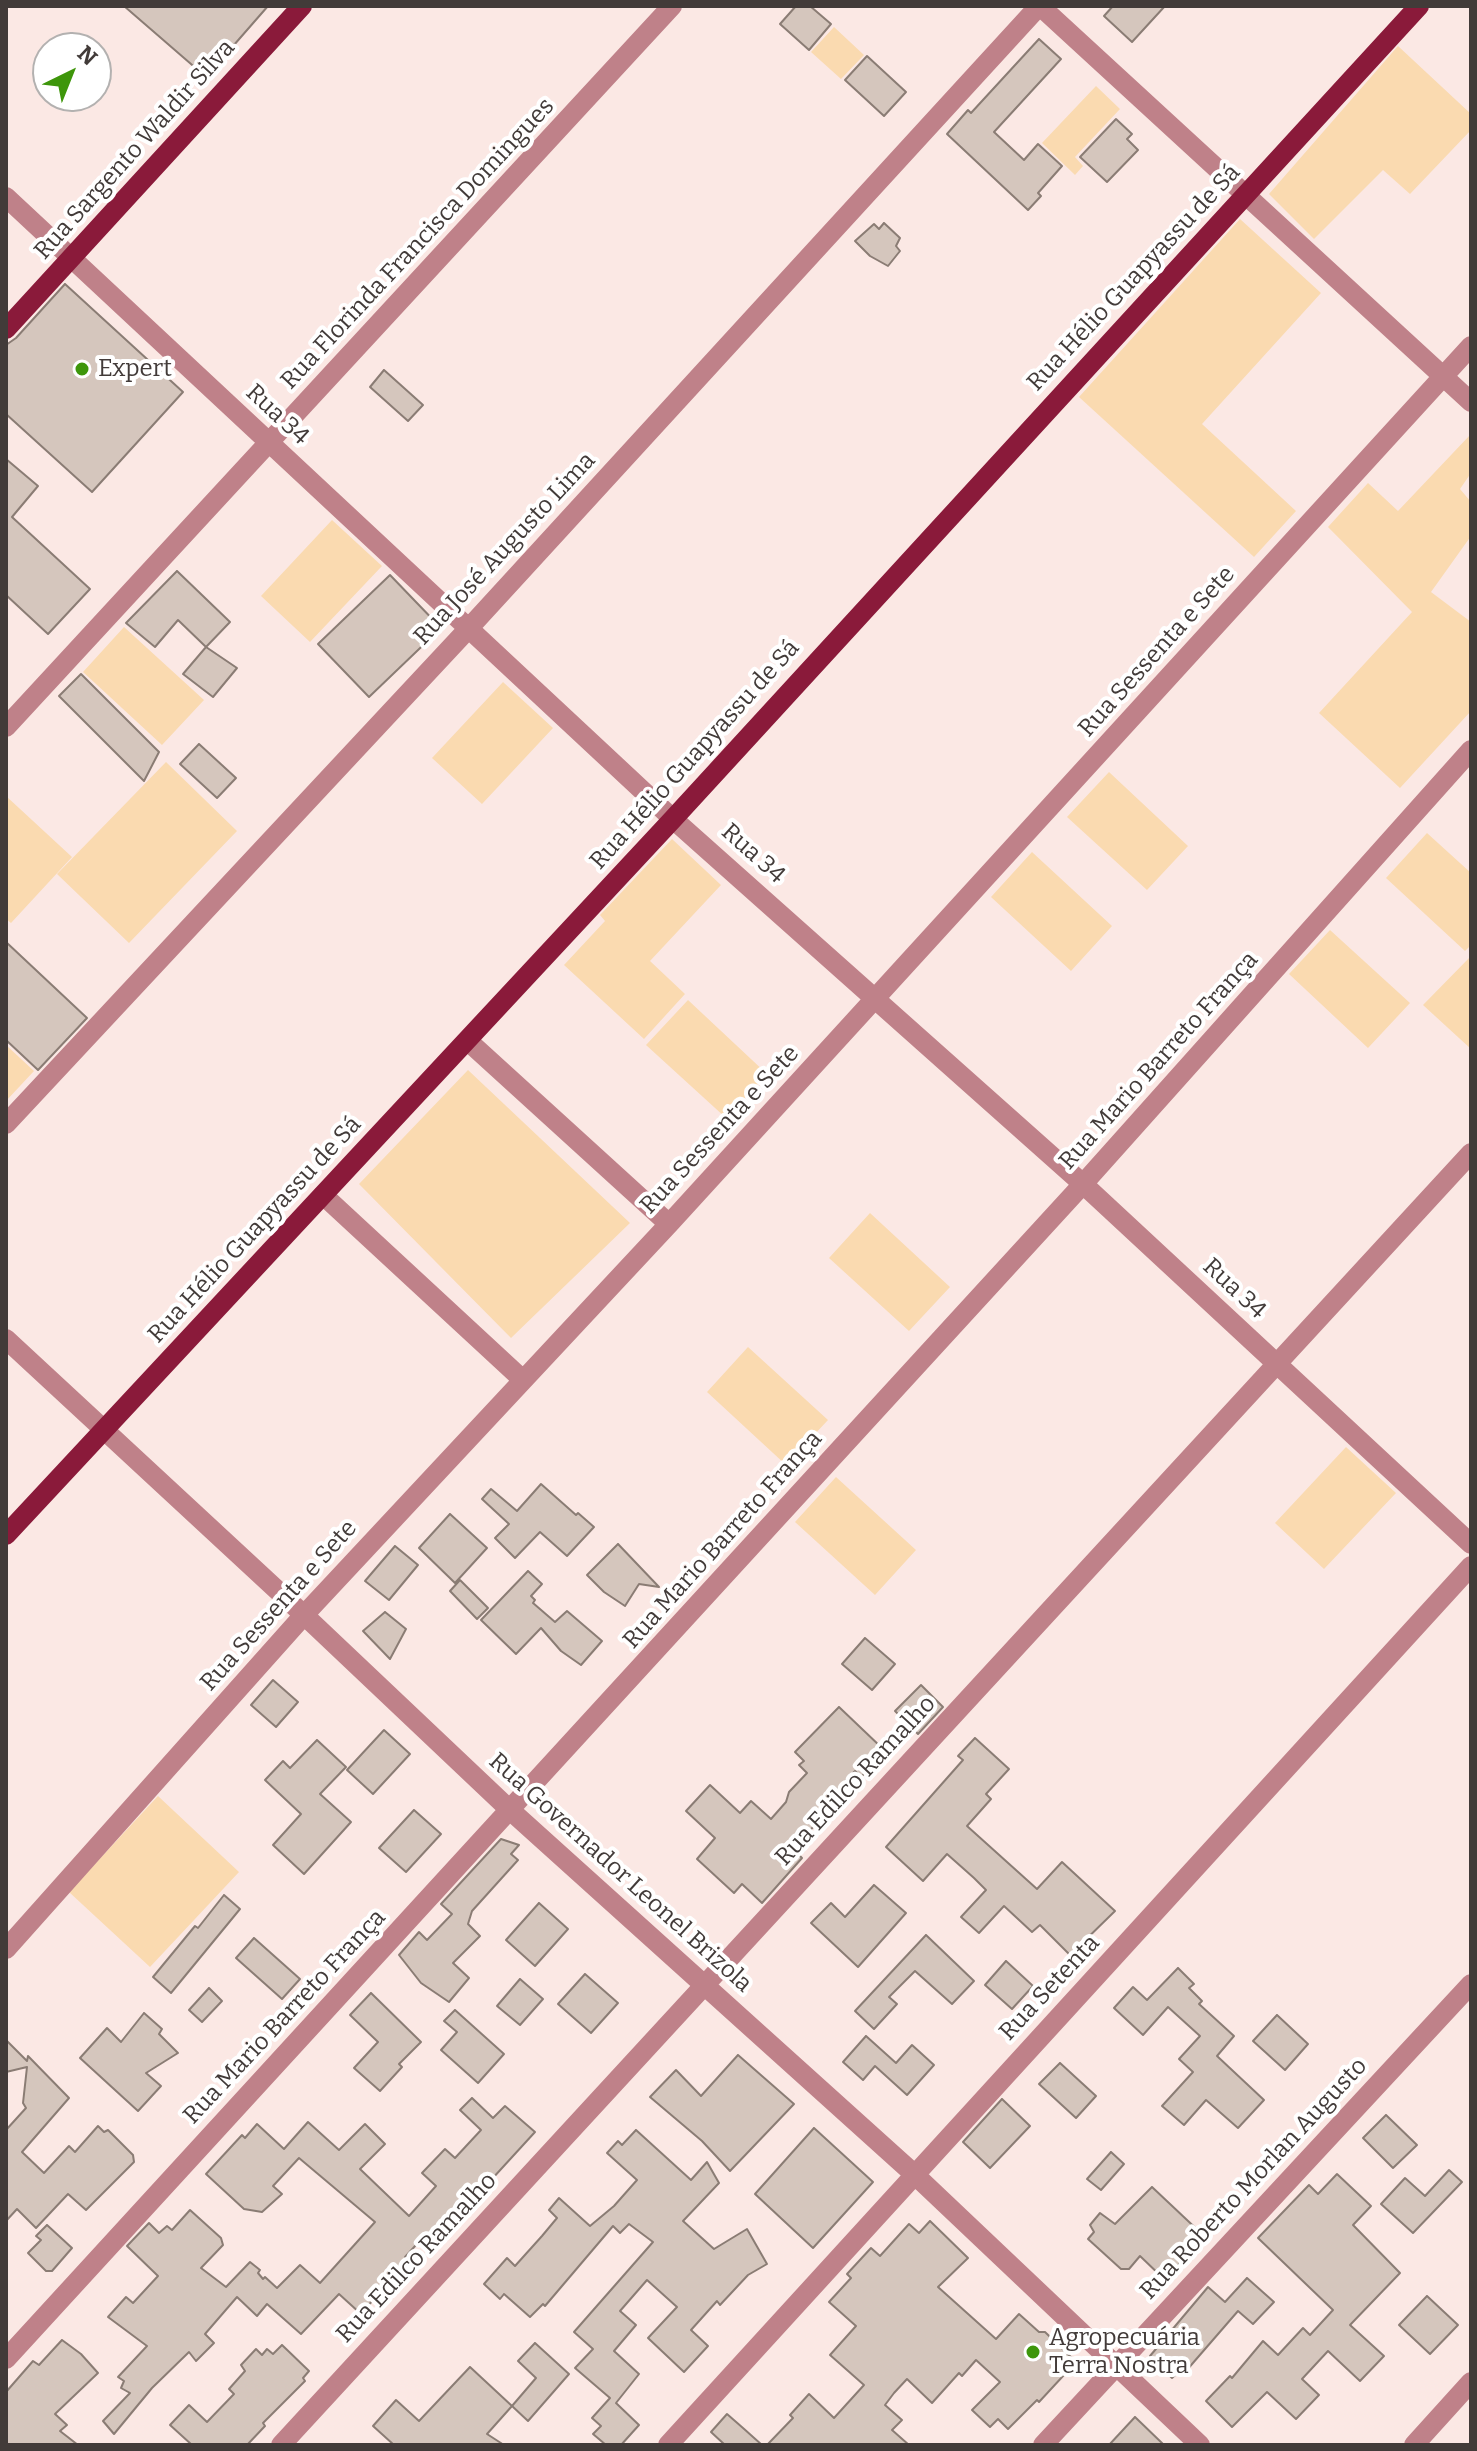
<!DOCTYPE html>
<meta charset="utf-8">
<style>
body{margin:0}
#map{position:relative;width:1477px;height:2451px;overflow:hidden;background:#fbe8e4;font-family:Bitter,serif}
canvas{display:block}
.frame{position:absolute;inset:0;border:8px solid #423b39;pointer-events:none}
.north{position:absolute;left:32px;top:32px;width:80px;height:80px;box-sizing:border-box;background:#fff;border:2px solid #b3b1b0;border-radius:50%;rotate:43deg;font-size:22px;font-weight:700;line-height:32px;text-align:center;color:#423b39}
.north::after{content:'';display:block;margin:auto;width:28px;height:36px;background:#3e960b;clip-path:polygon(50% 0,100% 100%,50% 72%,0 100%)}
</style>
<div id="map">
<canvas width="1477" height="2451"></canvas>
<div class="frame"></div>
<div class="north">N</div>
</div>
<script>
const g = document.querySelector('canvas').getContext('2d');
g.lineJoin = 'round';
function fillPath(path, color) {
  g.fillStyle = color;
  g.fill(path, 'evenodd');
}
function poly(rows) {
  const path = new Path2D();
  for (const r of rows) {
    path.moveTo(r[0], r[1]);
    for (let i = 2; i < r.length; i += 2) path.lineTo(r[i], r[i + 1]);
  }
  return path;
}
function trace(path, color, width, dash) {
  g.strokeStyle = color;
  g.lineWidth = width;
  g.lineCap = dash ? 'butt' : 'round';
  g.setLineDash(dash || []);
  g.stroke(path);
}
function label(font, color, halo, rows, align = 'center') {
  g.font = font + ' Bitter,serif';
  g.lineWidth = 8;
  g.setLineDash([]);
  g.textBaseline = 'middle';
  g.strokeStyle = halo;
  g.fillStyle = color;
  for (const [text, x, y, turn = 0] of rows) {
    g.save();
    g.translate(x, y);
    g.rotate((+turn || 0) * Math.PI / 180);
    g.textAlign = isNaN(turn) ? turn : align;
    if (halo) g.strokeText(text, 0, 0);
    g.fillText(text, 0, 0);
    g.restore();
  }
}
const green = poly([
 [834,27,864,55,841,79,811,52],
 [1398,46,1471,114,1471,130,1410,194,1383,170,1314,239,1269,194],
 [1096,86,1120,109,1075,157,1083,166,1075,175,1042,143],
 [1240,219,1321,293,1202,424,1296,511,1254,557,1079,397],
 [1470,435,1471,473,1460,489,1471,502,1471,536,1431,592,1471,622,1471,711,1400,788,1319,713,1412,612,1328,527,1368,483,1398,511],
 [332,520,382,566,310,642,261,596],
 [124,627,204,700,162,745,83,672],
 [503,682,553,728,482,804,432,758],
 [166,762,237,831,129,943,57,874],
 [1109,772,1188,846,1147,890,1067,817],
 [6,796,72,857,11,923,6,919],
 [1427,833,1471,873,1471,945,1465,951,1386,878],
 [672,839,721,885,650,961,685,994,644,1039,564,965,605,921,600,915],
 [1032,852,1112,926,1071,971,991,897],
 [1330,930,1410,1003,1368,1048,1289,974],
 [1471,956,1471,1049,1423,1005],
 [688,1000,767,1074,726,1118,646,1045],
 [6,1045,34,1071,6,1101],
 [468,1070,630,1223,511,1338,359,1184],
 [870,1213,950,1287,909,1331,829,1258],
 [748,1347,828,1420,786,1465,707,1392],
 [1346,1447,1396,1493,1324,1569,1275,1523],
 [836,1477,916,1550,875,1595,795,1522],
 [158,1796,239,1872,150,1967,69,1892]
]);
const building = poly([
 [124,6,268,6,206,77,124,6],
 [796,6,810,6,831,24,809,50,780,24,796,6],
 [1113,6,1165,6,1132,42,1104,16,1113,6],
 [1039,39,1061,59,994,132,1024,160,1038,144,1062,166,1038,193,1041,196,1028,210,947,134,968,110,971,113,1039,39],
 [867,56,906,92,884,116,845,80,867,56],
 [1116,119,1132,134,1127,139,1138,150,1107,182,1080,157,1116,119],
 [884,223,900,238,896,246,900,251,888,266,870,256,855,241,874,224,879,229,884,223],
 [65,284,183,392,92,492,6,414,6,345,16,338,65,284],
 [384,370,423,405,408,421,370,387,384,370],
 [6,459,38,486,12,517,90,589,48,634,6,595,6,459],
 [177,571,230,622,206,647,178,620,155,647,126,623,177,571],
 [390,575,441,628,369,697,318,644,390,575],
 [206,647,237,668,213,697,183,674,206,647],
 [81,674,159,752,144,781,59,696,81,674],
 [199,744,236,778,217,798,180,764,199,744],
 [6,942,87,1018,38,1070,6,1040,6,942],
 [541,1484,576,1515,578,1513,594,1527,567,1556,540,1532,515,1558,495,1538,509,1524,482,1499,491,1489,517,1511,541,1484],
 [450,1514,487,1548,455,1583,419,1548,450,1514],
 [618,1544,659,1587,639,1584,625,1606,604,1592,587,1575,618,1544],
 [395,1546,418,1565,389,1600,365,1581,395,1546],
 [528,1571,542,1584,531,1596,535,1600,533,1603,555,1622,567,1611,602,1641,581,1665,561,1651,541,1628,516,1654,481,1620,528,1571],
 [460,1580,488,1608,477,1619,450,1591,460,1580],
 [385,1612,406,1629,390,1659,363,1631,385,1612],
 [865,1638,895,1664,872,1690,842,1664,865,1638],
 [273,1680,298,1702,276,1727,251,1705,273,1680],
 [921,1685,943,1707,918,1734,895,1711,921,1685],
 [839,1707,882,1748,869,1761,873,1764,861,1777,855,1771,829,1798,835,1803,793,1849,802,1858,762,1903,742,1884,734,1893,697,1859,715,1838,686,1811,710,1785,740,1813,751,1801,771,1819,786,1802,789,1792,807,1773,799,1765,804,1761,795,1752,839,1707],
 [384,1730,410,1754,373,1794,347,1770,384,1730],
 [975,1738,1009,1769,986,1794,991,1799,967,1826,1037,1889,1062,1862,1115,1911,1070,1955,1040,1925,1032,1932,1004,1906,979,1933,961,1917,986,1890,974,1878,947,1854,923,1881,886,1847,963,1760,958,1756,975,1738],
 [317,1740,346,1767,320,1794,351,1822,304,1874,273,1845,301,1814,265,1780,283,1761,290,1768,317,1740],
 [414,1810,441,1834,406,1872,379,1848,414,1810],
 [501,1839,519,1845,511,1854,518,1860,472,1911,468,1924,480,1936,453,1963,469,1978,449,2002,421,1983,399,1955,419,1932,427,1940,452,1914,441,1904,501,1839],
 [874,1885,906,1913,858,1967,811,1923,831,1903,845,1917,874,1885],
 [224,1895,240,1909,171,1993,153,1977,195,1926,198,1928,224,1895],
 [539,1903,568,1929,535,1966,506,1940,539,1903],
 [926,1935,974,1981,952,2004,915,1971,889,1997,897,2004,874,2029,855,2011,926,1935],
 [254,1938,300,1979,282,1999,236,1958,254,1938],
 [1006,1961,1033,1986,1012,2009,985,1985,1006,1961],
 [1178,1968,1194,1984,1189,1988,1202,2001,1199,2004,1234,2036,1217,2056,1264,2100,1238,2128,1206,2100,1184,2125,1162,2106,1193,2072,1179,2059,1200,2036,1168,2007,1143,2035,1114,2008,1133,1987,1147,2000,1178,1968],
 [585,1974,618,2003,591,2033,558,2004,585,1974],
 [520,1979,543,1999,520,2025,497,2006,520,1979],
 [209,1988,222,2001,202,2022,189,2010,209,1988],
 [371,1993,421,2042,399,2064,402,2067,380,2091,354,2068,378,2042,350,2015,371,1993],
 [455,2010,504,2054,478,2083,441,2050,457,2032,444,2021,455,2010],
 [144,2013,162,2029,159,2034,178,2053,146,2073,161,2086,138,2111,80,2058,107,2028,121,2042,144,2013],
 [1277,2015,1308,2044,1285,2070,1253,2041,1277,2015],
 [866,2036,896,2063,912,2045,934,2065,907,2095,875,2066,863,2080,843,2062,866,2036],
 [6,2040,27,2061,28,2056,69,2098,22,2152,44,2173,69,2146,75,2152,98,2126,104,2132,108,2130,133,2155,134,2162,86,2210,68,2194,36,2228,17,2209,6,2221,6,2130,26,2108,23,2103,27,2067,6,2072,6,2040],
 [738,2055,794,2104,730,2171,702,2141,650,2097,676,2070,701,2096,738,2055],
 [1060,2063,1096,2096,1076,2118,1039,2084,1060,2063],
 [472,2098,493,2118,505,2106,535,2132,437,2239,427,2233,405,2257,409,2261,385,2288,387,2291,375,2302,373,2300,361,2314,339,2294,301,2334,267,2304,257,2316,237,2297,205,2334,214,2343,196,2361,189,2352,152,2388,114,2434,103,2421,130,2393,121,2388,124,2381,118,2377,147,2346,108,2317,126,2297,133,2303,158,2276,127,2246,149,2223,159,2233,167,2226,172,2230,190,2210,221,2238,223,2245,201,2268,226,2287,250,2262,260,2270,258,2273,263,2279,265,2277,277,2288,300,2265,320,2283,375,2222,299,2158,273,2186,282,2194,262,2212,244,2209,206,2174,242,2135,245,2138,257,2124,284,2149,308,2122,339,2150,365,2124,385,2144,360,2169,409,2216,436,2186,422,2173,445,2149,455,2158,481,2130,460,2110,472,2098],
 [1002,2099,1030,2126,990,2168,963,2142,1002,2099],
 [1386,2115,1417,2145,1393,2168,1363,2138,1386,2115],
 [814,2128,873,2182,813,2248,755,2194,814,2128],
 [636,2130,691,2180,707,2162,719,2183,683,2221,714,2249,747,2229,767,2264,748,2275,720,2305,717,2301,691,2330,708,2346,684,2372,648,2338,677,2307,647,2280,620,2311,636,2325,614,2351,639,2374,616,2403,639,2425,621,2445,606,2445,593,2434,601,2426,592,2418,610,2398,575,2368,593,2349,574,2332,653,2242,629,2224,620,2233,613,2226,545,2306,543,2304,530,2317,504,2294,500,2299,484,2284,507,2258,515,2266,542,2236,557,2218,549,2210,559,2198,590,2226,614,2206,637,2180,607,2153,618,2141,622,2145,636,2130],
 [1111,2152,1124,2164,1101,2190,1087,2179,1111,2152],
 [1449,2170,1462,2182,1413,2233,1381,2204,1405,2178,1425,2196,1449,2170],
 [1337,2174,1371,2206,1353,2225,1400,2273,1350,2325,1384,2356,1360,2381,1328,2351,1302,2379,1319,2395,1296,2419,1267,2392,1232,2427,1206,2401,1230,2376,1232,2378,1263,2341,1278,2355,1303,2328,1310,2335,1333,2310,1258,2238,1309,2185,1318,2194,1337,2174],
 [1152,2187,1204,2236,1165,2280,1140,2256,1129,2269,1121,2269,1088,2239,1094,2232,1090,2225,1100,2213,1115,2224,1152,2187],
 [930,2221,968,2258,938,2287,996,2339,1019,2314,1039,2332,1045,2332,1076,2362,1039,2402,1037,2400,1008,2429,998,2419,990,2427,972,2410,1000,2382,976,2360,962,2376,959,2373,932,2403,907,2379,894,2393,885,2405,902,2420,892,2430,909,2445,767,2445,793,2418,790,2415,809,2394,834,2418,864,2385,830,2355,856,2326,829,2302,851,2278,847,2274,871,2248,880,2256,909,2224,919,2233,930,2221],
 [47,2225,72,2248,52,2271,46,2271,28,2253,41,2240,36,2236,47,2225],
 [1247,2278,1274,2302,1253,2324,1238,2311,1186,2371,1183,2368,1172,2378,1150,2356,1208,2287,1225,2302,1247,2278],
 [1427,2296,1458,2325,1430,2354,1399,2325,1427,2296],
 [62,2340,81,2354,98,2373,55,2414,67,2425,60,2431,78,2445,6,2445,6,2392,33,2361,39,2365,62,2340],
 [535,2343,569,2374,528,2421,512,2406,536,2378,518,2361,535,2343],
 [282,2345,309,2371,303,2378,305,2381,263,2423,265,2426,247,2445,192,2445,170,2425,189,2405,207,2422,234,2394,229,2389,245,2371,241,2365,256,2349,262,2355,267,2349,273,2354,282,2345],
 [470,2367,512,2406,487,2434,504,2445,394,2445,373,2426,396,2400,419,2421,470,2367],
 [727,2414,743,2428,762,2445,725,2445,711,2432,727,2414],
 [1135,2417,1164,2445,1109,2445,1135,2417]
]);
const minor = poly([
 [1040,6,1471,402],
 [6,197,673,819,1083,1184,1471,1544],
 [6,727,672,6],
 [468,1041,669,1224],
 [6,1124,469,628,1039,6],
 [323,1195,523,1380],
 [6,1339,304,1615,510,1810,914,2174,1200,2445],
 [6,1949,304,1615,669,1224,1471,346],
 [6,2359,1083,1184,1471,750],
 [281,2445,1471,1153],
 [668,2445,1471,1566],
 [1043,2445,1471,1984],
 [1414,2445,1471,2382]
]);
const major = poly([
 [6,329,302,6],
 [6,1535,673,819,1419,6]
]);
const markers = [
 [82,369,8,"#3e960b"],
 [1033,2352,8,"#3e960b"]
];
const streetNames = [
 ["Rua Sargento Waldir Silva",135,150,-48],
 ["Rua Florinda Francisca Domingues",418,244,-47],
 ["Rua Hélio Guapyassu de Sá",1134,278,-47],
 ["Rua 34",277,415,43],
 ["Rua José Augusto Lima",505,549,-47],
 ["Rua Sessenta e Sete",1157,652,-48],
 ["Rua Hélio Guapyassu de Sá",695,755,-48],
 ["Rua 34",753,854,42],
 ["Rua Mario Barreto França",1159,1061,-48],
 ["Rua Sessenta e Sete",720,1130,-47],
 ["Rua Hélio Guapyassu de Sá",255,1230,-47],
 ["Rua 34",1234,1289,43],
 ["Rua Mario Barreto França",723,1540,-48],
 ["Rua Sessenta e Sete",279,1606,-48],
 ["Rua Edilco Ramalho",856,1781,-47],
 ["Rua Governador Leonel Brizola",620,1873,42],
 ["Rua Setenta",1050,1988,-47],
 ["Rua Mario Barreto França",285,2017,-47],
 ["Rua Roberto Morlan Augusto",1254,2179,-47],
 ["Rua Edilco Ramalho",417,2258,-47]
];
const poiNames = [
 ["Expert",98,369],
 ["Agropecuária",1049,2338],
 ["Terra Nostra",1049,2366]
];
fillPath(green, '#fadab0');
fillPath(building, '#d5c6bd');
trace(building, '#8a7c74', 2);
trace(minor, '#bf8189', 20);
trace(major, '#8a1a3a', 20);
for (const [x, y, r, color] of markers) {
  const dot = new Path2D();
  dot.arc(x, y, r, 0, 2 * Math.PI);
  g.fillStyle = color;
  g.fill(dot);
  trace(dot, '#fff', 3);
}
label('24px', '#423b39', '#fff', streetNames);
label('24px', '#423b39', '#fff', poiNames, 'left');
</script>
